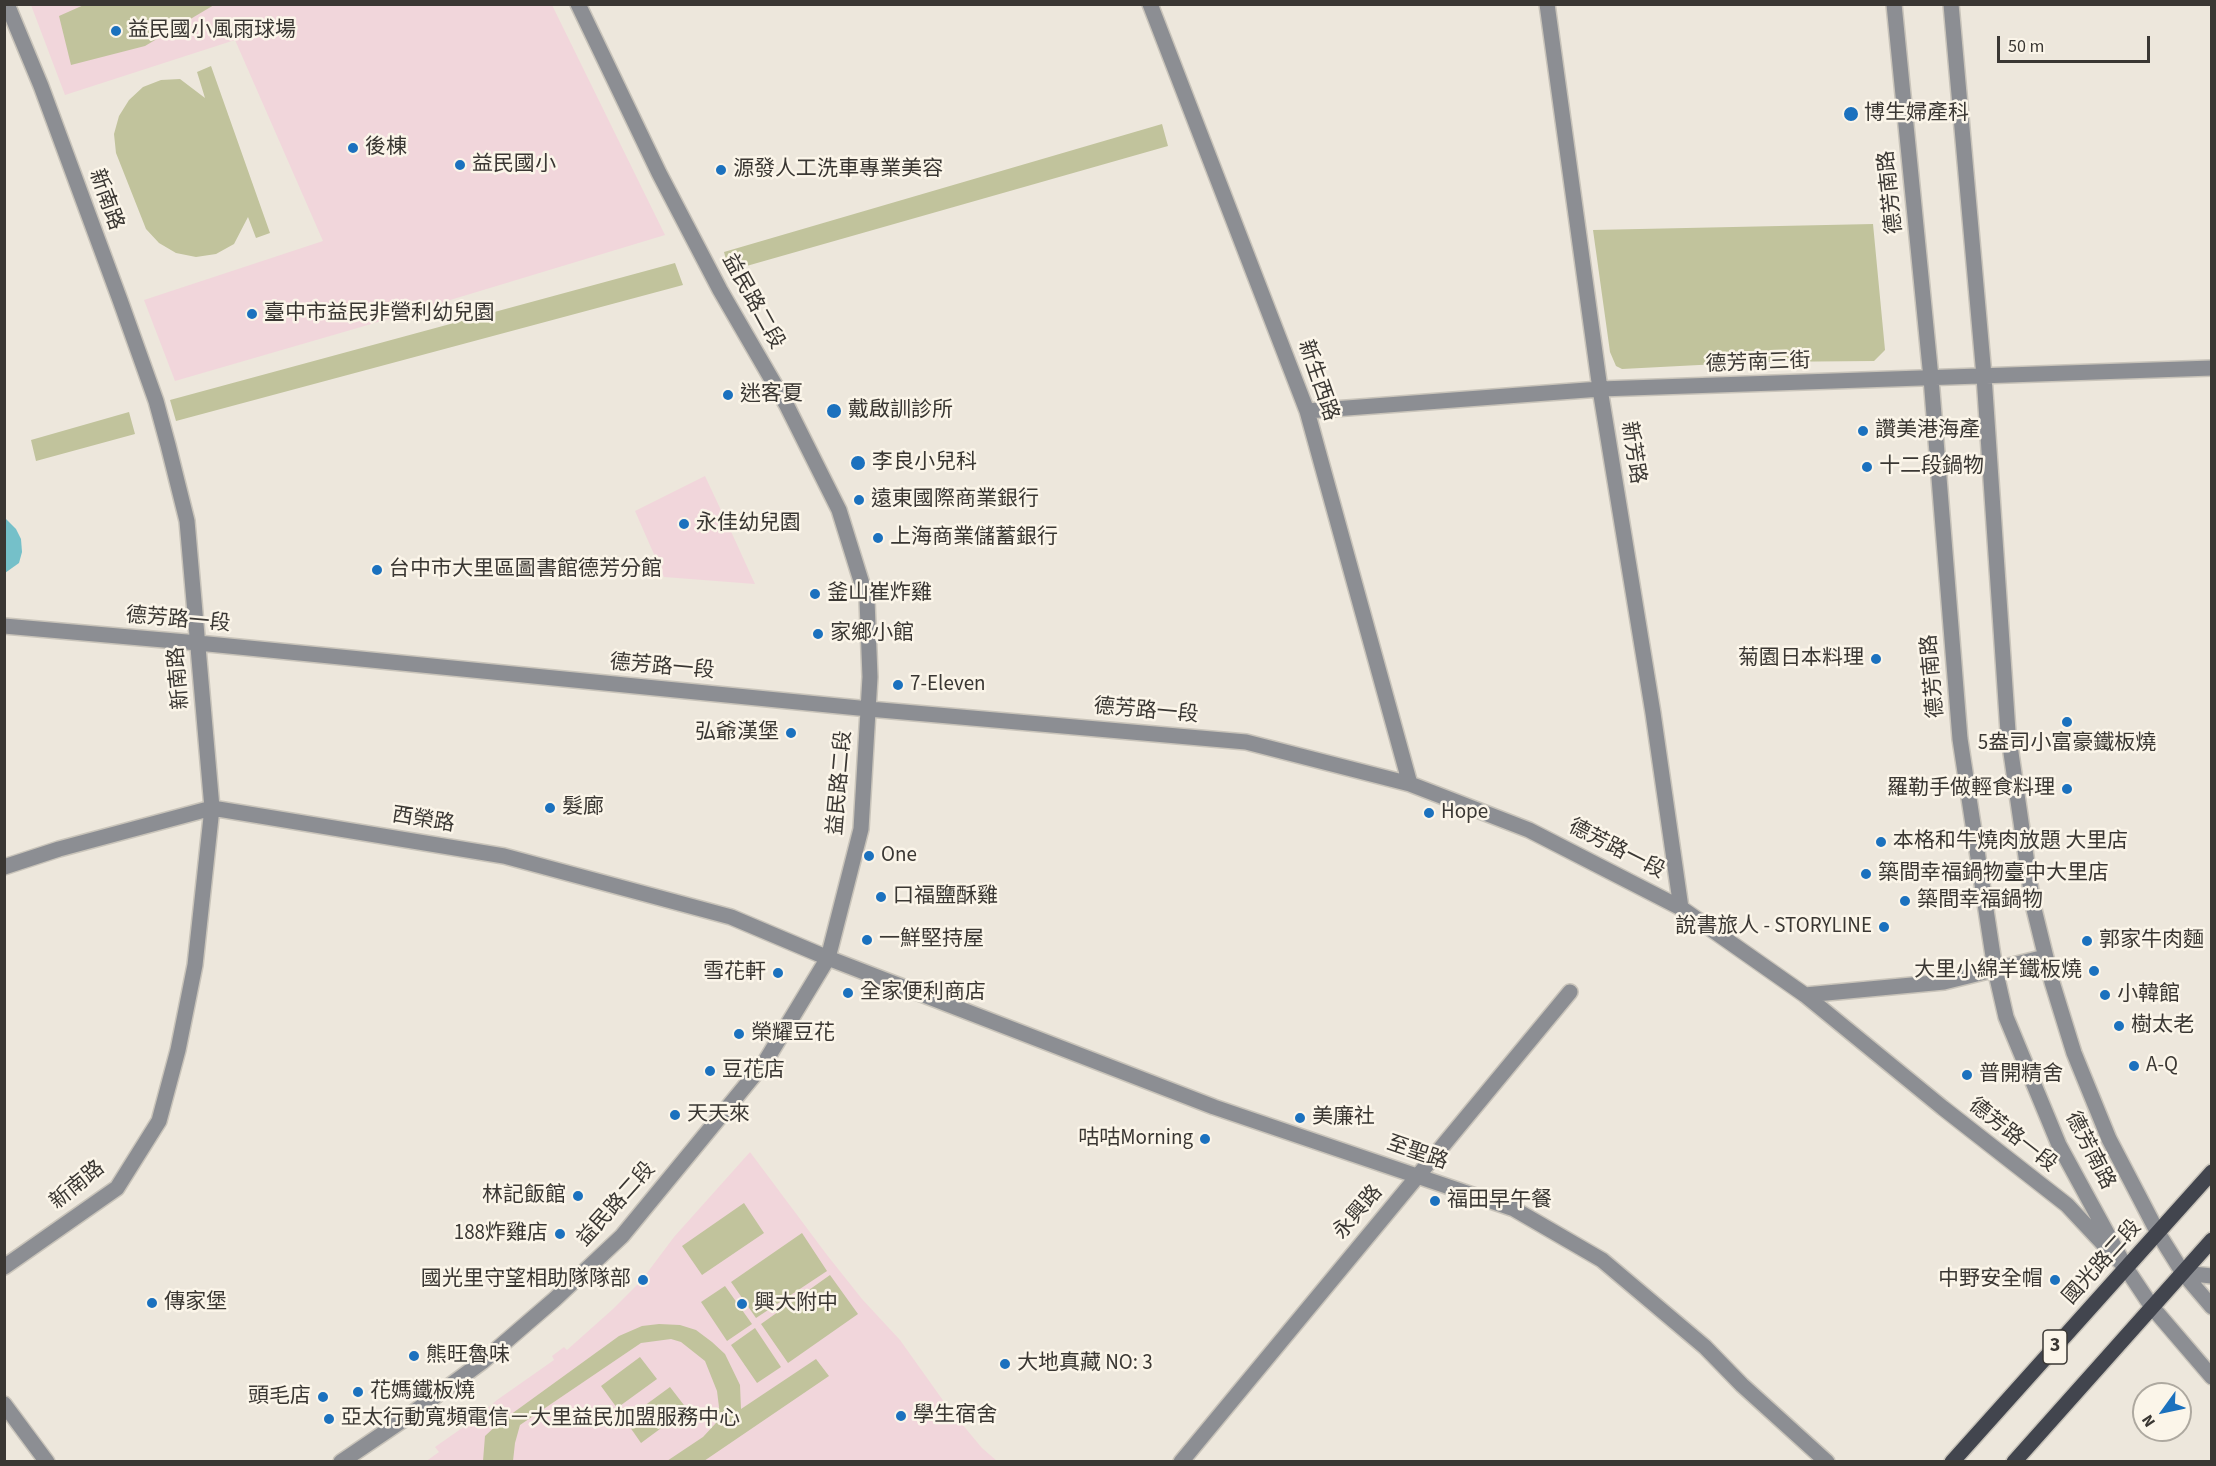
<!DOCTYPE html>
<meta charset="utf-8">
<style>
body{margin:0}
#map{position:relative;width:2216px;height:1466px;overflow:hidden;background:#ede7dc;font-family:"Source Sans 3",sans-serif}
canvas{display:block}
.frame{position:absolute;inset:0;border:6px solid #3a3733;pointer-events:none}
.north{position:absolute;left:2132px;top:1382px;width:60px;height:60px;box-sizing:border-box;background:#fbf5e9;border:2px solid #aea9a0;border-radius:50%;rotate:237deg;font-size:16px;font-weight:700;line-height:24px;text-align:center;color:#3a3733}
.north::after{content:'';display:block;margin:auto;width:21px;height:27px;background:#1b71be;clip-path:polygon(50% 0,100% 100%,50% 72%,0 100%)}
.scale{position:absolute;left:1997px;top:36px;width:153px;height:27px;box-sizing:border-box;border:3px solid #3a3733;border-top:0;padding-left:8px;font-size:18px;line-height:21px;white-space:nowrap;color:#3a3733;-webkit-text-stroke:4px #fbf5e9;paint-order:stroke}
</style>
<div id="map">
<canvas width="2216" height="1466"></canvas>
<div class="frame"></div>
<div class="north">N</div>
<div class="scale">50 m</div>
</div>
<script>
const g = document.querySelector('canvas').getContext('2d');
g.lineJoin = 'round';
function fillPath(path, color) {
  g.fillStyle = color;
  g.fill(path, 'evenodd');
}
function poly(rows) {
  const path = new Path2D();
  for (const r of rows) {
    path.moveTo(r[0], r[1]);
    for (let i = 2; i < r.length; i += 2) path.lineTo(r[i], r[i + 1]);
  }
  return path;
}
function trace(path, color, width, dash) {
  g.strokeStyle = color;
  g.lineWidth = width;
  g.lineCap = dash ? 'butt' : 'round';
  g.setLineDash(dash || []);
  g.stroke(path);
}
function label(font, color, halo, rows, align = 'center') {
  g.font = font + ' "Source Sans 3","Noto Sans TC",sans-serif';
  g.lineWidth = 5;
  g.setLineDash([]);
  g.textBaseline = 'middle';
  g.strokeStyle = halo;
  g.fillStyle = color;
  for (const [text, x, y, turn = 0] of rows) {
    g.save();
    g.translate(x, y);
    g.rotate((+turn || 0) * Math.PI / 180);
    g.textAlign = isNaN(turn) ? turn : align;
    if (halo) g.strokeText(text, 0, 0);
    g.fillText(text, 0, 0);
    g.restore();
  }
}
const education = poly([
 [31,5,552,5,665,235,361,327,175,381,144,300,323,241,235,40,65,95],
 [705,476,734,538,755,584,664,577,635,511],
 [750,1152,827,1255,862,1299,900,1340,947,1406,982,1448,997,1461,425,1462,439,1452,435,1447,475,1419,497,1400,554,1360,552,1356,564,1347,567,1350,613,1309,641,1281,674,1237]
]);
const green = poly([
 [86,4,214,4,214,5,145,46,71,65,59,16],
 [211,66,270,233,256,238,248,217,234,244,216,254,196,257,176,253,159,243,146,229,116,153,114,134,119,116,129,100,143,87,161,80,180,79,205,98,197,72],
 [1162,124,1168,146,729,271,724,252],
 [1873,224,1885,350,1874,361,1757,362,1622,369,1616,366,1610,352,1593,230],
 [675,263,683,285,176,421,170,400],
 [129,412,135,434,36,461,31,440],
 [744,1203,764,1233,702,1275,682,1246],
 [802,1233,827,1271,756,1318,731,1282],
 [830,1275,858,1314,788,1363,761,1324],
 [725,1286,752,1324,727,1341,701,1302],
 [659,1324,680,1325,696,1330,712,1342,725,1354,740,1385,741,1409,816,1359,829,1376,704,1461,667,1461,703,1437,716,1423,719,1407,717,1391,705,1361,681,1342,671,1339,641,1343,520,1425,515,1443,513,1461,483,1461,485,1436,499,1423,619,1336,642,1326],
 [755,1328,781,1367,757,1383,731,1345],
 [640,1357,657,1379,617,1408,601,1386],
 [670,1387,687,1409,641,1443,625,1420]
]);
const water = poly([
 [5,518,16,529,21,539,22,552,19,563,5,573]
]);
const minor = poly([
 [1150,4,1307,411,1410,784],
 [1547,4,1600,389,1653,713,1681,908],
 [1894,4,1931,378,1960,739,1995,969,2006,1017,2059,1145,2126,1268,2152,1307,2212,1377],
 [1951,4,1984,376,2008,732,2033,905,2052,982,2074,1053,2109,1139,2158,1233,2183,1273,2212,1307],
 [1307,411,1600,389,2212,368],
 [4,626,198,643,869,709,1246,742,1410,784,1529,830,1681,908,1805,995,1943,1108,2067,1205,2126,1268],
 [4,867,59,849,212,808,504,856,731,917,828,958,1214,1107,1514,1209,1602,1260,1705,1347,1742,1385,1827,1462],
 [1805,995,1944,982,2045,957],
 [4,1267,117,1188,159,1121,178,1050,195,965,212,808,187,521,168,445,156,401,120,300,41,86,7,4],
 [2183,1273,2212,1276],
 [4,1404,47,1462],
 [341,1462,403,1420,482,1362,555,1299,622,1236,765,1062,828,958,861,829,870,677,867,600,839,510,786,404,720,290,659,173,578,4],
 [1181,1462,1570,992]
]);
const major = poly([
 [1952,1462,2212,1172],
 [2014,1462,2212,1240]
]);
const markers = [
 [116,31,6,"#1b71be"],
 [1851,114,8,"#1b71be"],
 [353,148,6,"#1b71be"],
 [460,165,6,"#1b71be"],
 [721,170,6,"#1b71be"],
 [252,314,6,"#1b71be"],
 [728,395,6,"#1b71be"],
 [834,411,8,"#1b71be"],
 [1863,431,6,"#1b71be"],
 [858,463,8,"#1b71be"],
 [1867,467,6,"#1b71be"],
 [859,500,6,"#1b71be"],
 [684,524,6,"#1b71be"],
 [878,538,6,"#1b71be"],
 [377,570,6,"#1b71be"],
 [815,594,6,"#1b71be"],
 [818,634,6,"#1b71be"],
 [1876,659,6,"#1b71be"],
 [898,685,6,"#1b71be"],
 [2067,722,6,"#1b71be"],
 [791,733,6,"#1b71be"],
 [2067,789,6,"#1b71be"],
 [550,808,6,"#1b71be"],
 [1429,813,6,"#1b71be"],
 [1881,842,6,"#1b71be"],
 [869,856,6,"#1b71be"],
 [1866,874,6,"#1b71be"],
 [881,897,6,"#1b71be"],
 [1905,901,6,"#1b71be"],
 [1884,927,6,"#1b71be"],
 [867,940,6,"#1b71be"],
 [2087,941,6,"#1b71be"],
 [2094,971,6,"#1b71be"],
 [778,973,6,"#1b71be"],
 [848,993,6,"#1b71be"],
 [2105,995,6,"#1b71be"],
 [2119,1026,6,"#1b71be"],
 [739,1034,6,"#1b71be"],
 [2134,1066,6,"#1b71be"],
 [710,1071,6,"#1b71be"],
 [1967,1075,6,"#1b71be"],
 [675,1115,6,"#1b71be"],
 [1300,1118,6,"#1b71be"],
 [1205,1139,6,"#1b71be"],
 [578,1196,6,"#1b71be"],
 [1435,1201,6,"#1b71be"],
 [560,1234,6,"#1b71be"],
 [643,1280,6,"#1b71be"],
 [2055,1280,6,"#1b71be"],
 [152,1303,6,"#1b71be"],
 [742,1304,6,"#1b71be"],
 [414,1356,6,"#1b71be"],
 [1005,1364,6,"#1b71be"],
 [358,1392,6,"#1b71be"],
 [323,1397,6,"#1b71be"],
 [901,1416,6,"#1b71be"],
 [329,1419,6,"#1b71be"]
];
const shields = [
 [2055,1347,24]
];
const shieldNames = [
 ["3",2055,1347]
];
const poiNames = [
 ["益民國小風雨球場",128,31],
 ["博生婦產科",1864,114],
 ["後棟",365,148],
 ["益民國小",472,165],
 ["源發人工洗車專業美容",733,170],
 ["臺中市益民非營利幼兒園",264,314],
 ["迷客夏",740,395],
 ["戴啟訓診所",848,411],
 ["讚美港海產",1875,431],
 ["李良小兒科",872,463],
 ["十二段鍋物",1879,467],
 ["遠東國際商業銀行",871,500],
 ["永佳幼兒園",696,524],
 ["上海商業儲蓄銀行",890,538],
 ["台中市大里區圖書館德芳分館",389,570],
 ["釜山崔炸雞",827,594],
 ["家鄉小館",830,634],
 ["菊園日本料理",1864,659,"right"],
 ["7-Eleven",910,685],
 ["弘爺漢堡",779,733,"right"],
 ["5盎司小富豪鐵板燒",2067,744,"center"],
 ["羅勒手做輕食料理",2055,789,"right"],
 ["髮廊",562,808],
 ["Hope",1441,813],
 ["本格和牛燒肉放題 大里店",1893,842],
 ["One",881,856],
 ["築間幸福鍋物臺中大里店",1878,874],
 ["口福鹽酥雞",893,897],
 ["築間幸福鍋物",1917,901],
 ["說書旅人 - STORYLINE",1872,927,"right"],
 ["一鮮堅持屋",879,940],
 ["郭家牛肉麵",2099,941],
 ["大里小綿羊鐵板燒",2082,971,"right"],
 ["雪花軒",766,973,"right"],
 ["全家便利商店",860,993],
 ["小韓館",2117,995],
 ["樹太老",2131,1026],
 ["榮耀豆花",751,1034],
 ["A-Q",2146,1066],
 ["豆花店",722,1071],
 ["普開精舍",1979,1075],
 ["天天來",687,1115],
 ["美廉社",1312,1118],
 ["咕咕Morning",1193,1139,"right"],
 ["林記飯館",566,1196,"right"],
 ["福田早午餐",1447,1201],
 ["188炸雞店",548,1234,"right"],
 ["國光里守望相助隊隊部",631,1280,"right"],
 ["中野安全帽",2043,1280,"right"],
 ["傳家堡",164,1303],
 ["興大附中",754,1304],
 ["熊旺魯味",426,1356],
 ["大地真藏 NO: 3",1017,1364],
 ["花媽鐵板燒",370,1392],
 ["頭毛店",311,1397,"right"],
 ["學生宿舍",913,1416],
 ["亞太行動寬頻電信－大里益民加盟服務中心",341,1419]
];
const streetNames = [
 ["德芳南路",1892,192,-96],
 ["新南路",105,200,70],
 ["益民路二段",752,302,61],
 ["德芳南三街",1758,364,-2],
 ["新生西路",1317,381,71],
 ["新芳路",1632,453,81],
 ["德芳路一段",178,621,5],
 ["德芳路一段",662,668,5],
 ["德芳南路",1934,676,-95],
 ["新南路",180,678,-95],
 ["德芳路一段",1146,712,5],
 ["益民路二段",841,783,-85],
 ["西榮路",423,821,9],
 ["德芳路一段",1616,850,27],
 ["德芳路一段",2012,1136,38],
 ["德芳南路",2089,1151,63],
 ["至聖路",1417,1154,19],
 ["新南路",78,1186,-39],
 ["益民路二段",617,1205,-48],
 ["永興路",1359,1213,-50],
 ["國光路二段",2103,1263,-48]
];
fillPath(education, '#f1d6db');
fillPath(green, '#c1c39c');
fillPath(water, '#75c0c9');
trace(minor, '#c9c4ba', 18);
trace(major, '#c9c4ba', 18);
trace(minor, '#8c8e93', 15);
trace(major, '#42454e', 15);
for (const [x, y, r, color] of markers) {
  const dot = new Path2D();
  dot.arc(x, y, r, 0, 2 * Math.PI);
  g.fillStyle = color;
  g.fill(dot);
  trace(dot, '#fbf5e9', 2);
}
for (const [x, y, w] of shields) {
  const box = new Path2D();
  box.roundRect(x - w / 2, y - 17, w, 34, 4.5);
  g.fillStyle = '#fbf5e9';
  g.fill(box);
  trace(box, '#3a3733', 1.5);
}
label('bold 20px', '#3a3733', null, shieldNames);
label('21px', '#3a3733', '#fbf5e9', poiNames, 'left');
label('21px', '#3a3733', '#fbf5e9', streetNames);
</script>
